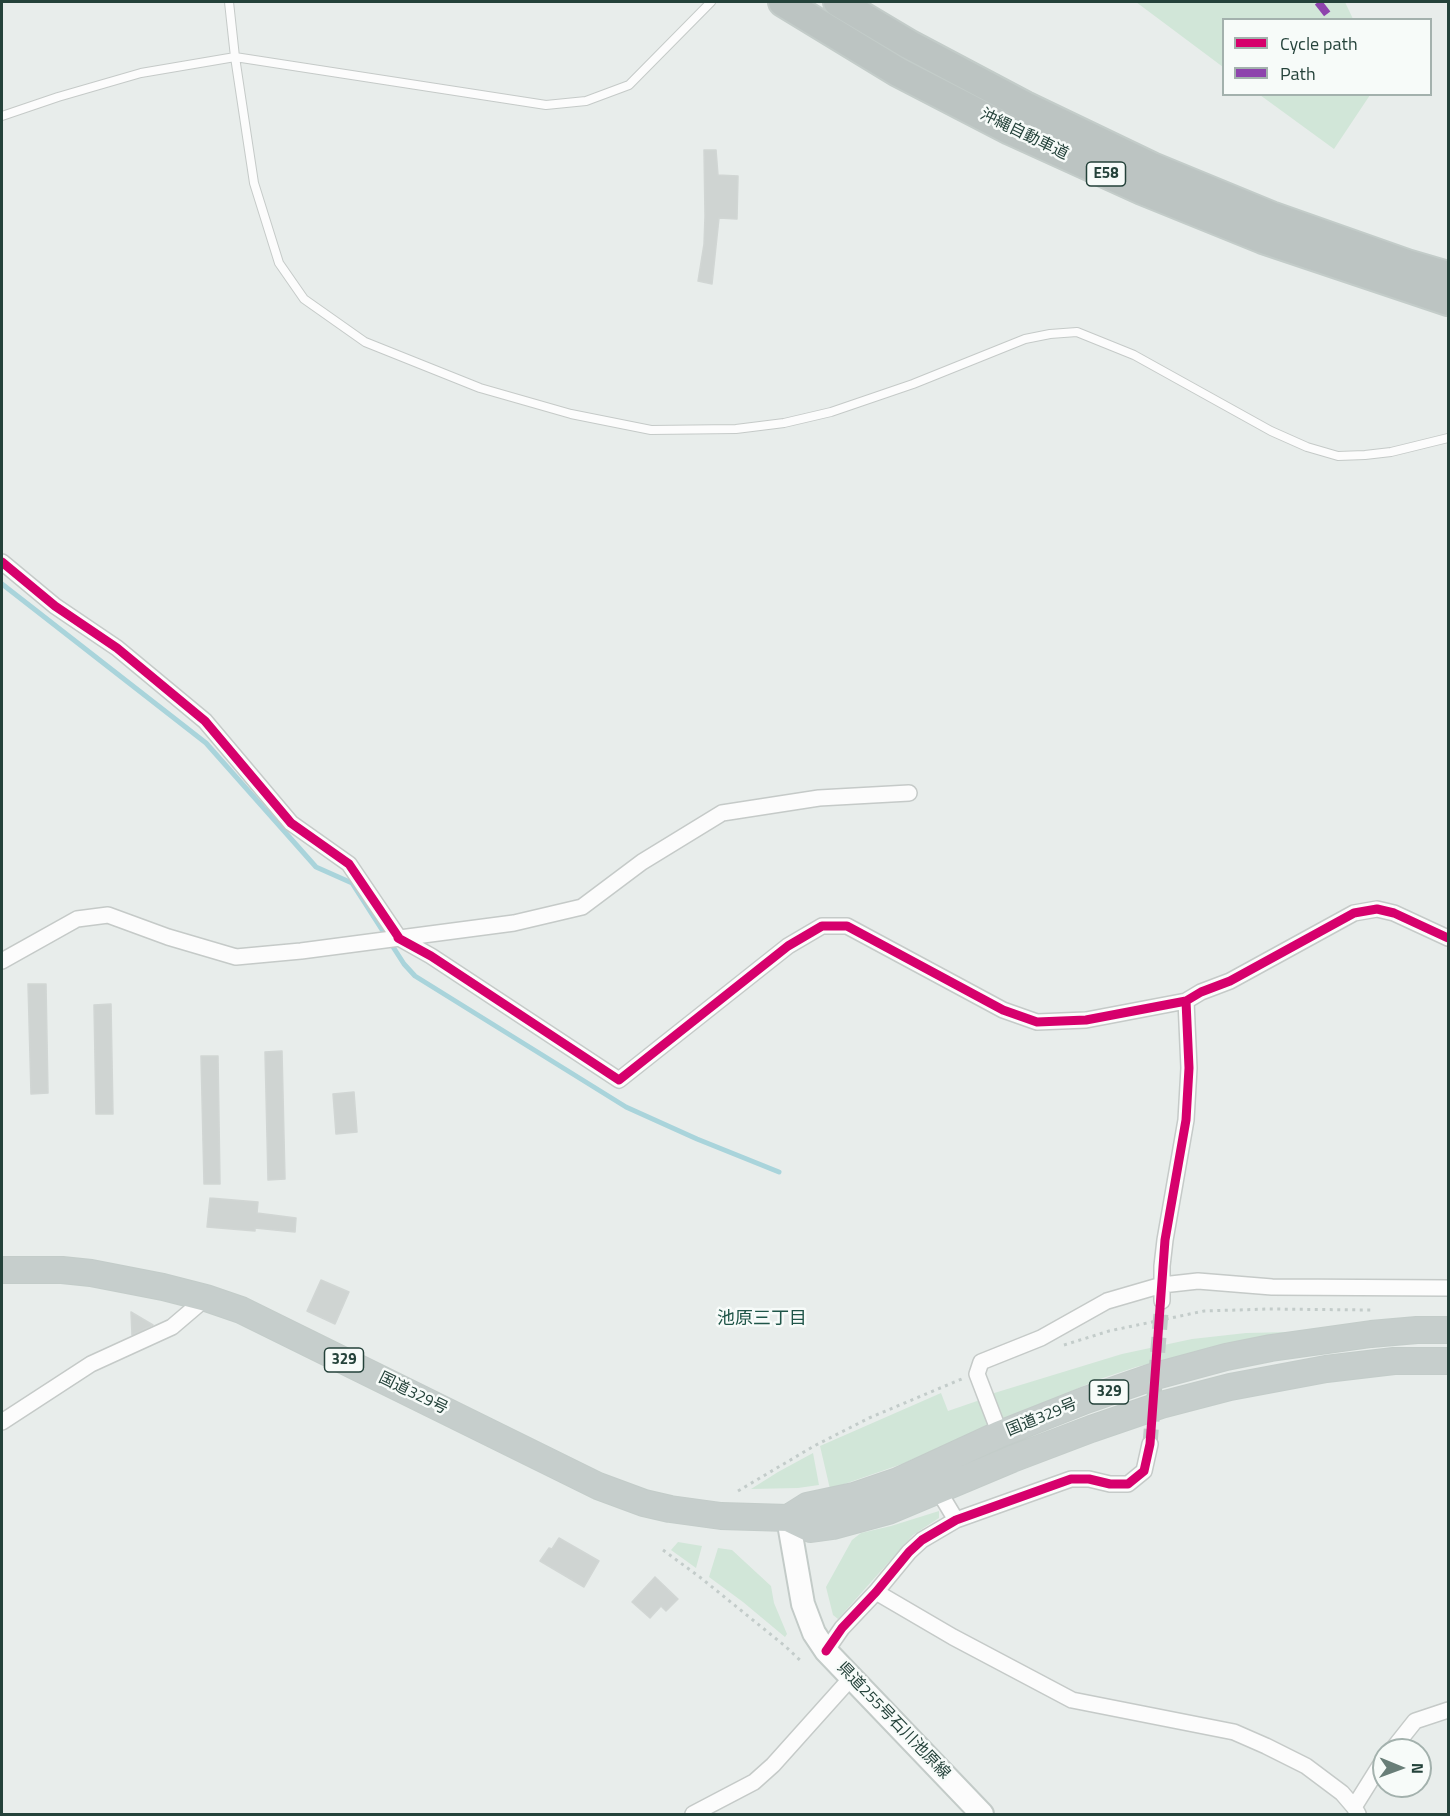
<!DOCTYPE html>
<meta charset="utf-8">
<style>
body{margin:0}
#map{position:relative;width:1450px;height:1816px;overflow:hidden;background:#e8edeb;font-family:"Titillium Web",sans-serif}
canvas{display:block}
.frame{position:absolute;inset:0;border:3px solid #24423a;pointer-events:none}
.legend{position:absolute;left:1222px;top:18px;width:210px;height:78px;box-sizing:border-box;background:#f7fbf9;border:2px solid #a3b1ad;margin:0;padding:8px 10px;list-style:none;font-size:18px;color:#24423a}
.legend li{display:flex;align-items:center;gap:12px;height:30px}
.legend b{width:30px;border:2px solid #a3b1ad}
.north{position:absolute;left:1372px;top:1738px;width:60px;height:60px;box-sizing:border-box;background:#f7fbf9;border:2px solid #a3b1ad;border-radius:50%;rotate:91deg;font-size:16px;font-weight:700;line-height:24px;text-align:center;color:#24423a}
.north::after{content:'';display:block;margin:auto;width:21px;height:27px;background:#697e78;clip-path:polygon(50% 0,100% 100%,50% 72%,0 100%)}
</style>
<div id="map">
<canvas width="1450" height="1816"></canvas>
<div class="frame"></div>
<ul class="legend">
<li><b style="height:8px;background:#d6006c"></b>Cycle path</li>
<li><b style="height:8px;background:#8e44ad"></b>Path</li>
</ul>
<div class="north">N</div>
</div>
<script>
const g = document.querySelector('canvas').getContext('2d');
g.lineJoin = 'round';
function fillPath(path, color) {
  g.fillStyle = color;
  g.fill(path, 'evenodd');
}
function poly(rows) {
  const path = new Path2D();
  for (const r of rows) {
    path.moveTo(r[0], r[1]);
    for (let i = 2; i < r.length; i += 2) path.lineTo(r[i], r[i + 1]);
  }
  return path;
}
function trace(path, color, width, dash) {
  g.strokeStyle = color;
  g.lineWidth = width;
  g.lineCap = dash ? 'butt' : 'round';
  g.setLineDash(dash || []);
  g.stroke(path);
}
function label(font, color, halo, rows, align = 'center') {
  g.font = font + ' "Titillium Web","Noto Sans JP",sans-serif';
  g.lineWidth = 5;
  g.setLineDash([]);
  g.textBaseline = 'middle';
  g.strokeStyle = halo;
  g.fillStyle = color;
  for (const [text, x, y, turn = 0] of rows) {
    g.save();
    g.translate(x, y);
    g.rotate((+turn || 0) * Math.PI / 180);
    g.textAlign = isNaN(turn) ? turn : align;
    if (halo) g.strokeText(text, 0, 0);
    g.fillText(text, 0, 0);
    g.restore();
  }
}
const green = poly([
 [1136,2,1345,2,1353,19,1224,20,1223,67],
 [1260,95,1370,94,1370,95,1334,149],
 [1292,1332,1233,1343,1136,1367,1097,1380,1001,1422,991,1394,1122,1354,1192,1339,1246,1333],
 [941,1393,948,1411,980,1400,989,1425,902,1464,830,1489,820,1446],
 [813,1453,819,1485,798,1488,751,1489,778,1472],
 [939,1511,939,1518,913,1535,838,1619,833,1615,826,1587,852,1540,861,1533,891,1526],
 [678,1542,702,1546,696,1568,671,1550],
 [718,1548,732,1550,771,1586,774,1603,787,1634,785,1637,743,1602,709,1577]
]);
const stream = poly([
 [2,584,206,743,316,867,352,883,404,964,415,976,626,1107,697,1139,779,1172]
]);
const building = poly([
 [704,150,716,150,718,175,738,176,737,219,719,218,712,284,698,281,704,244,705,216,704,150],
 [28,984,46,984,48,1093,31,1094,28,984],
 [111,1004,113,1114,96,1114,94,1005,111,1004],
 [282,1051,285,1179,268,1180,265,1052,282,1051],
 [201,1056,218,1056,220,1184,204,1184,201,1056],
 [354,1092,357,1132,336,1134,333,1094,354,1092],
 [210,1198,258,1202,257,1213,296,1218,295,1232,255,1228,255,1231,207,1227,210,1198],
 [321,1280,349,1292,335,1324,307,1311,321,1280],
 [131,1312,153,1325,132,1335,131,1312],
 [559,1538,599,1561,584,1587,540,1561,549,1548,552,1549,559,1538],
 [655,1577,678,1599,666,1611,661,1606,650,1618,632,1602,655,1577]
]);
const minorTunnel = poly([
 [1150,1444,1162,1301]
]);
const path = poly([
 [1064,1345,1109,1331,1204,1311,1269,1309,1371,1310],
 [738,1491,814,1446,869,1418,964,1378],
 [663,1550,701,1578,785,1646,802,1662]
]);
const service = poly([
 [229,2,235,57,254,183,279,263,304,299,365,342,480,388,571,414,651,430,736,429,784,423,831,412,913,384,1025,339,1050,334,1077,332,1134,355,1271,431,1307,447,1338,456,1365,455,1391,452,1448,438],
 [2,116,58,97,141,73,235,57,546,105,586,101,629,85,711,2]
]);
const minor = poly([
 [2,562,55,606,117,648,205,721,291,823,349,864,399,938,431,956,619,1080,788,946,822,926,847,926,1003,1010,1037,1022,1086,1020,1186,1001,1201,992,1230,981,1354,913,1377,909,1394,913,1448,938],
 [2,961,77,919,108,915,168,937,236,957,301,951,514,923,582,907,642,862,722,813,819,798,909,793],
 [1162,1301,1162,1266,1165,1240,1186,1120,1189,1068,1186,1001],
 [2,1422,91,1364,172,1327,206,1298],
 [1000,1434,977,1374,981,1362,1041,1338,1107,1301,1162,1285,1198,1281,1272,1287,1448,1288],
 [938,1490,956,1520],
 [876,1592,953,1637,1072,1700,1234,1732,1266,1746,1306,1766,1342,1793,1354,1807,1358,1814],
 [826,1651,842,1628,876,1592,909,1552,922,1540,956,1520,1071,1479,1089,1479,1110,1484,1128,1484,1144,1471,1150,1444],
 [1392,1750,1415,1721,1448,1710],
 [1354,1807,1384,1759],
 [693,1814,754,1782,773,1765,851,1678]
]);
const secondary = poly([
 [788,1518,803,1604,814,1633,826,1651,982,1814]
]);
const trunk = poly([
 [2,1270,62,1270,91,1273,163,1287,206,1298,241,1310,598,1486,644,1503,670,1509,721,1516,788,1518,811,1529,833,1526,888,1511,1012,1459,1091,1429,1161,1405,1230,1387,1326,1369,1394,1361,1448,1361],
 [788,1518,807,1506,854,1496,898,1481,1000,1434,1086,1400,1152,1377,1226,1357,1271,1348,1371,1334,1417,1330,1448,1330]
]);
const motorway = poly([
 [783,2,898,72,1010,130,1142,190,1263,239,1448,301],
 [838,2,910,45,1025,106,1152,167,1271,216,1407,264,1448,276]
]);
const quiet = poly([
 [1318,2,1332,20]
]);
const cycleway = poly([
 [2,562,55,606,117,648,205,721,291,823,349,864,399,938],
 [398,938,431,956,619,1080,788,946,822,926,847,926,1003,1010,1037,1022,1086,1020,1186,1001,1201,992,1230,981,1354,913,1377,909,1394,913,1448,938],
 [826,1651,842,1628,876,1592,909,1552,922,1540,956,1520,1071,1479,1089,1479,1110,1484,1128,1484,1144,1471,1150,1444,1165,1240,1186,1120,1189,1068,1186,1001]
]);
const shields = [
 [1106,174,39],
 [344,1360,39],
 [1109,1392,39]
];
const shieldNames = [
 ["E58",1106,174],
 ["329",344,1360],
 ["329",1109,1392]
];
const streetNames = [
 ["沖縄自動車道",1024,135,26],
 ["国道329号",413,1394,26],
 ["国道329号",1042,1418,-22],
 ["県道255号石川池原線",893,1721,46]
];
const neighbourhoodNames = [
 ["池原三丁目",762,1320]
];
fillPath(green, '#d1e6d8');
trace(stream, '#a9d4db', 5);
fillPath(building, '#cfd4d2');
trace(building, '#d1d6d4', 1.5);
trace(minorTunnel, '#c1cbc8', 15, [15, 8]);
trace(service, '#c5cac8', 10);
trace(minor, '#c5cac8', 18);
trace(secondary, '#c3cbc8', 26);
trace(trunk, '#c3ccc9', 28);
trace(motorway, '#c3ccc9', 32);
trace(path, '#c3ccca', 3, [3, 4.5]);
trace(service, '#fcfcfc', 8);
trace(minor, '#fcfcfc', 15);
trace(secondary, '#fcfcfc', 22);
trace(trunk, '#c6cecc', 26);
trace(motorway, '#bcc4c2', 28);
trace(quiet, '#8e44ad', 8, [15, 8]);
trace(cycleway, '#d6006c', 9);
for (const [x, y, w] of shields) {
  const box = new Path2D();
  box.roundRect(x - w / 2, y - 12, w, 24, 4.5);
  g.fillStyle = '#f7fbf9';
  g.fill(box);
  trace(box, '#24423a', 1.5);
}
label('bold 15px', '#24423a', null, shieldNames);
label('16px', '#24423a', '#f7fbf9', streetNames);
label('18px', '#1f5548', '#f7fbf9', neighbourhoodNames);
</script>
